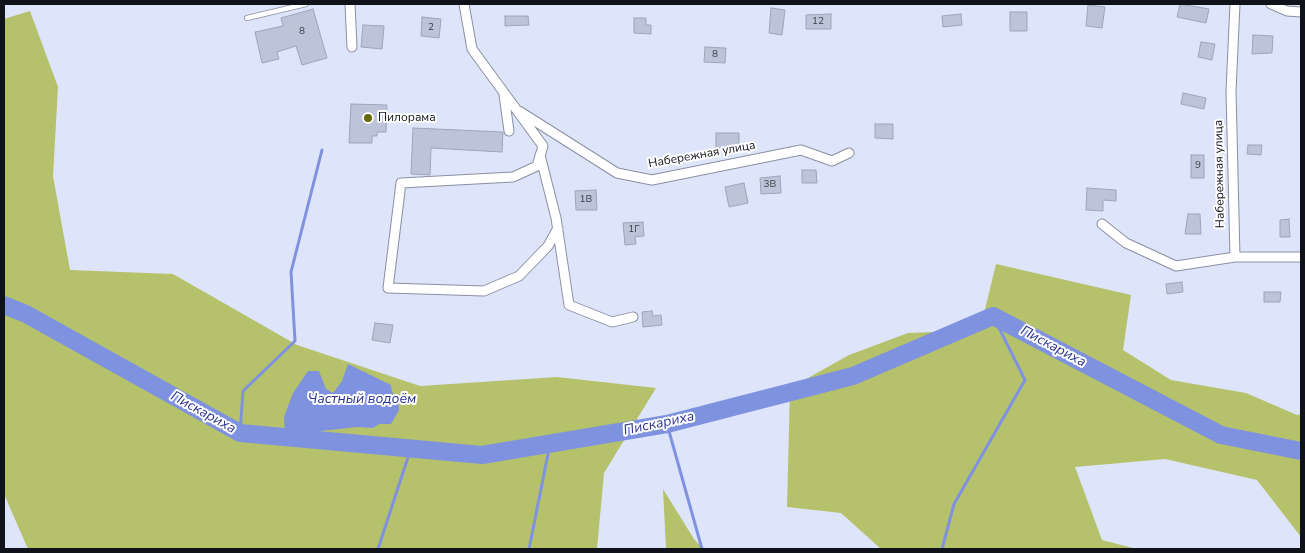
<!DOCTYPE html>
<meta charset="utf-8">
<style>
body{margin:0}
#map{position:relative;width:1305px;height:553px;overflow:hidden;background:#dee5fb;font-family:"Nunito Sans",sans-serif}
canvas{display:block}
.frame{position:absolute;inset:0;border:5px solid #101219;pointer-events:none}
</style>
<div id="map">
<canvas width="1305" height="553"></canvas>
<div class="frame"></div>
</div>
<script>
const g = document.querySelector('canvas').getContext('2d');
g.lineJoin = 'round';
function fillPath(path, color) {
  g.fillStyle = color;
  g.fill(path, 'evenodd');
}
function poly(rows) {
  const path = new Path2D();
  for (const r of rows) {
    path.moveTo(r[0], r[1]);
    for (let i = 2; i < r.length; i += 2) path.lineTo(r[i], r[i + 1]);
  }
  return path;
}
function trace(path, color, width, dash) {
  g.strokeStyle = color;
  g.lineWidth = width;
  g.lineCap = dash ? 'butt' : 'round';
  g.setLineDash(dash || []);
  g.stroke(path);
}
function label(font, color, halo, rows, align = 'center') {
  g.font = font + ' "Nunito Sans",sans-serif';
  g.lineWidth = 4;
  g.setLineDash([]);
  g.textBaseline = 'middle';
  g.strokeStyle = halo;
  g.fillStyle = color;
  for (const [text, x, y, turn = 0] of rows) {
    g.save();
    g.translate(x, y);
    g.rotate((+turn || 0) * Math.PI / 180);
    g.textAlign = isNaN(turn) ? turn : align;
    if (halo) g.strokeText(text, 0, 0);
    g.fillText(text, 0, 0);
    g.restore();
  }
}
const green = poly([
 [30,11,58,87,53,176,70,270,173,274,297,345,420,386,557,377,656,388,604,473,597,549,28,549,4,494,4,19],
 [996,264,1131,295,1123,350,1171,380,1246,393,1297,415,1301,414,1301,537,1257,480,1165,459,1075,467,1102,540,1137,549,881,549,841,513,787,507,790,388,849,355,908,333,980,330],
 [663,489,694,539,703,549,666,549]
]);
const water = poly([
 [348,364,391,385,392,392,398,398,399,410,391,424,379,424,373,428,357,427,312,432,285,432,284,417,293,393,308,371,319,371,326,389,333,393,342,381]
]);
const stream = poly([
 [667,424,702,549],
 [240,433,243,391,295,341,291,272,322,150],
 [378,549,411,448],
 [529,549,550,444],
 [942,549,954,504,1025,380,993,316]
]);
const river = poly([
 [4,305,26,314,240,433,482,455,667,424,853,376,993,316,1221,435,1301,451]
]);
const building = poly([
 [1180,4,1209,9,1206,23,1177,17,1180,4],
 [1088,5,1105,7,1102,28,1086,26,1088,5],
 [771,8,785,10,782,35,769,33,771,8],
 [313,9,327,58,302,65,296,46,277,52,279,59,262,63,255,32,283,26,281,18,313,9],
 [1010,12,1027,12,1027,31,1010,31,1010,12],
 [831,14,831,29,806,29,806,15,831,14],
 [961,14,962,25,943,27,942,16,961,14],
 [505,16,528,16,529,25,505,26,505,16],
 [422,17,441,19,439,38,421,36,422,17],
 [634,18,646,18,646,25,651,25,651,34,634,33,634,18],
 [363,25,384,26,382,49,361,47,363,25],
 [1253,35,1273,36,1272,53,1252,54,1253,35],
 [1201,42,1215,44,1212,60,1198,57,1201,42],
 [705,47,726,48,725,63,704,62,705,47],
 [1183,93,1206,98,1204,109,1181,104,1183,93],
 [351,104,387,105,386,132,377,132,377,136,372,136,372,143,349,143,351,104],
 [875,124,893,124,893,139,875,138,875,124],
 [413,128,503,132,502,152,431,148,430,175,411,174,413,128],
 [716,133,739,133,739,148,716,148,716,133],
 [1248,145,1262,145,1261,155,1247,154,1248,145],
 [1191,155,1204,155,1204,178,1191,178,1191,155],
 [802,170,816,170,817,183,802,183,802,170],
 [780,176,781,193,761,194,760,178,780,176],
 [744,183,748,203,729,207,725,187,744,183],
 [1087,188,1116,190,1116,201,1103,200,1103,211,1086,210,1087,188],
 [596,190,597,210,576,210,575,191,596,190],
 [1188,214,1200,214,1201,234,1185,234,1188,214],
 [1289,219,1290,237,1280,237,1280,220,1289,219],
 [643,222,644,236,635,237,636,244,625,245,623,223,643,222],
 [1182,282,1183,292,1167,294,1166,284,1182,282],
 [1264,292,1281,292,1280,302,1264,302,1264,292],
 [652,311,653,316,661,315,662,325,643,327,642,312,652,311],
 [375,323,393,325,390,343,372,340,375,323]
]);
const service = poly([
 [247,18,306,4]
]);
const minor = poly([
 [350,4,352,47],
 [464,4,472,49,543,146,537,166,513,177,401,183,388,288,484,291,519,276,548,246,558,228],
 [1235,4,1231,91,1235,257],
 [1271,4,1287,11,1301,12],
 [504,95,509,131],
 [519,111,617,173,652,180,801,150,832,161,849,153],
 [540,155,556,218,569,305,612,322,633,317],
 [1102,224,1126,243,1176,266,1235,257,1301,257]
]);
const markers = [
 [368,118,5,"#61690c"]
];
const numberNames = [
 ["12",818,22],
 ["2",431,28],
 ["8",302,32],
 ["8",715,55],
 ["9",1198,166],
 ["3В",770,185],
 ["1В",586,200],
 ["1Г",634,230]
];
const poiNames = [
 ["Пилорама",378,118]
];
const streetNames = [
 ["Набережная улица",702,155,-10],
 ["Набережная улица",1220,174,-91]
];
const waterNames = [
 ["Пискариха",1053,347,28],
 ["Частный водоём",362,400],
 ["Пискариха",203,413,29],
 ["Пискариха",659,424,-12]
];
fillPath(green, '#b6c16b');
fillPath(water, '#7e92e0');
trace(stream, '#7e92e0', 3);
trace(river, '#7e92e0', 18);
fillPath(building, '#bdc3d8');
trace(building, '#9ea5b9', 1);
trace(service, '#8a90a3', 6);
trace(minor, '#8a90a3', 11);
trace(service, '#fff', 4.5);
trace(minor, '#fff', 9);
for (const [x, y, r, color] of markers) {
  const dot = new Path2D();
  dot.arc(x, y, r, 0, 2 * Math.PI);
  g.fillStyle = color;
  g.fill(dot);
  trace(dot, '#fff', 2);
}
label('10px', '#3b3e49', null, numberNames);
label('12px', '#101219', '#fff', poiNames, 'left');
label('12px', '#101219', '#fff', streetNames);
label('italic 14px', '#2b3590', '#fff', waterNames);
</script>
